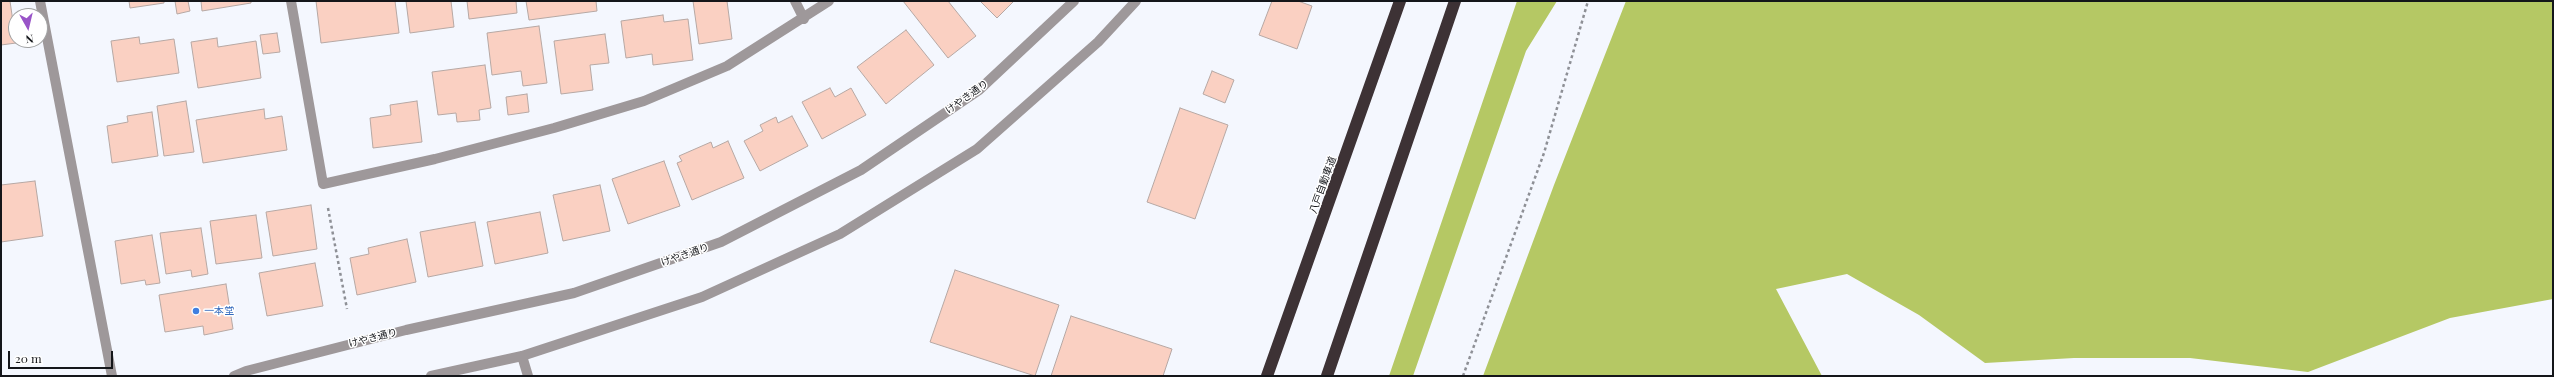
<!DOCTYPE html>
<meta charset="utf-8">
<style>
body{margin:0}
#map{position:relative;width:2554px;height:377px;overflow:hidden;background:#f4f7fe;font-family:"Playfair Display",serif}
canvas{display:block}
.frame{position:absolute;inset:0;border:2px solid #14161a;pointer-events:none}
.north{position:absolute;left:8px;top:8px;width:40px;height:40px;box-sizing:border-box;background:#fff;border:1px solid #a1a2a3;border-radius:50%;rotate:172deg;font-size:11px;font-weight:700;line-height:16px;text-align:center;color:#14161a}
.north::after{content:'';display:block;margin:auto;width:14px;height:18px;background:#9954c8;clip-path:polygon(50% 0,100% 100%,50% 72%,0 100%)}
.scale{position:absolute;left:8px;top:351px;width:105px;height:18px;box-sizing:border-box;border:2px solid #14161a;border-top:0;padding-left:5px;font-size:12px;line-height:14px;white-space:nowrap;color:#14161a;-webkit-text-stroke:3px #fff;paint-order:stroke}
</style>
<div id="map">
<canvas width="2554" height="377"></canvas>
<div class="frame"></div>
<div class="north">N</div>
<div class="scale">20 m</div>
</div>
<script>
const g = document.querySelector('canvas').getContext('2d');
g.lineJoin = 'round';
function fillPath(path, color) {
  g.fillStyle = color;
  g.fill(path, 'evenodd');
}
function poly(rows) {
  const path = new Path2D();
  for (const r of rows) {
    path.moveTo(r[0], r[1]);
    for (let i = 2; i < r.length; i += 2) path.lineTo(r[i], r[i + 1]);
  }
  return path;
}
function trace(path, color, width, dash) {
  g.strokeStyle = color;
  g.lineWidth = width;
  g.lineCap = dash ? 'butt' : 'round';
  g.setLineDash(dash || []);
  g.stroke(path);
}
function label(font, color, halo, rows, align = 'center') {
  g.font = font + ' "Playfair Display","Noto Sans JP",serif';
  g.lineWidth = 3;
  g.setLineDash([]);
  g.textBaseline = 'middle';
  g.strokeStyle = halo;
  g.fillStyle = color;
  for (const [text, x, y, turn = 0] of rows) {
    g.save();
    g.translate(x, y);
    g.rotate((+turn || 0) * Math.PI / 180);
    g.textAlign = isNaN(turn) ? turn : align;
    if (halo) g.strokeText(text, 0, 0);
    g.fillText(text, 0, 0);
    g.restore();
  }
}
const forest = poly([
 [1517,1,1557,1,1526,51,1413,376,1389,376],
 [1626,1,2553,1,2553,299,2450,318,2308,372,2190,358,2074,358,1985,363,1919,315,1847,274,1776,289,1822,376,1483,376,1554,185]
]);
const building = poly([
 [1,1,10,1,16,43,1,45,1,1],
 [129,1,164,1,164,3,130,8,129,1],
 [175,1,188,1,190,11,177,14,175,1],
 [201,1,251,1,251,3,202,11,201,1],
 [316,1,395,1,399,33,321,43,316,1],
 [406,1,451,1,454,27,410,33,406,1],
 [467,1,516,1,517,13,469,19,467,1],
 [526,1,596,1,597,11,529,20,526,1],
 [693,1,727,1,732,39,699,44,693,1],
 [903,1,948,1,976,36,948,58,903,1],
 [980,1,1014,1,997,18,980,1],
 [1272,1,1298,1,1312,6,1297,49,1259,35,1272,1],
 [663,15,664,22,688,19,693,60,653,65,652,54,626,58,621,21,663,15],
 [539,26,547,83,523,86,521,71,492,75,487,33,539,26],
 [906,30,934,65,886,104,857,67,906,30],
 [277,33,280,52,263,54,260,35,277,33],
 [605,34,609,63,590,65,593,90,561,94,554,41,605,34],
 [139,37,140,44,174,39,179,73,117,82,111,41,139,37],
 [217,38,218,47,256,41,261,78,198,88,191,42,217,38],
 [485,65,491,108,479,110,480,120,457,122,456,113,438,115,432,72,485,65],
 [1212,71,1234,80,1225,103,1203,94,1212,71],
 [830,88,835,97,851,88,866,115,822,139,802,102,830,88],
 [527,94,529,112,508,115,506,97,527,94],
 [186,101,194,152,164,156,157,106,186,101],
 [417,101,422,142,373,148,370,118,391,115,390,105,417,101],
 [1180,108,1228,125,1195,219,1147,202,1180,108],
 [264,109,265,119,282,116,287,150,203,163,196,120,264,109],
 [152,112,158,156,112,163,107,126,128,122,127,116,152,112],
 [792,116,808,146,760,171,744,141,763,131,760,125,776,117,778,123,792,116],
 [728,141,744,178,692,200,677,163,682,161,679,156,711,142,713,148,728,141],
 [664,161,680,206,628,224,612,179,664,161],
 [35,181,43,236,1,242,1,185,35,181],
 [600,185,610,231,563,241,553,195,600,185],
 [311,205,317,249,273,256,266,212,311,205],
 [540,212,548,253,495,264,487,222,540,212],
 [256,215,262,258,216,264,210,221,256,215],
 [475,222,483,266,428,277,420,232,475,222],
 [201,228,208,274,192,277,191,270,166,274,160,233,201,228],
 [152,235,160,283,146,285,145,280,121,284,115,241,152,235],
 [407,239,416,282,357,295,350,258,369,254,368,248,407,239],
 [315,263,323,306,267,316,259,273,315,263],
 [955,270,1059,305,1035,376,930,342,955,270],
 [226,284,233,329,204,335,203,326,165,332,159,295,226,284],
 [1071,316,1172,349,1163,376,1051,376,1071,316]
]);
const path = poly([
 [328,208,347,309],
 [1463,376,1544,153,1588,1]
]);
const minor = poly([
 [40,1,112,376],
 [291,1,323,184,435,159,554,128,644,101,727,66,829,1],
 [795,1,804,19],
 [522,356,528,376],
 [234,376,246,371,406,330,574,293,721,242,861,170,979,90,1074,1],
 [431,376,522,356,702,297,840,234,977,149,1098,42,1136,1]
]);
const highway = poly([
 [1267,376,1400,1],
 [1327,376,1455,1]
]);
const markers = [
 [196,311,4,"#3f7fe0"]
];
const streetNames = [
 ["けやき通り",967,97,-36],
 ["八戸自動車道",1323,185,-70],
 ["けやき通り",685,255,-19],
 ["けやき通り",373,338,-14]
];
const shopNames = [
 ["一本堂",204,311]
];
fillPath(forest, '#b5c864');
fillPath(building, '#fad0c2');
trace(building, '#b6a8a4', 1);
trace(path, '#8e9096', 2.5, [3, 3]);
trace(minor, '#9e989a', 10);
trace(highway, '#3d3235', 12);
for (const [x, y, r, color] of markers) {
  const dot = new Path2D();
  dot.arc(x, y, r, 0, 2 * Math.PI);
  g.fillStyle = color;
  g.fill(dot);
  trace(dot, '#fff', 1.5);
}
label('10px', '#14161a', '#fff', streetNames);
label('10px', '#366cbe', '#fff', shopNames, 'left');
</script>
